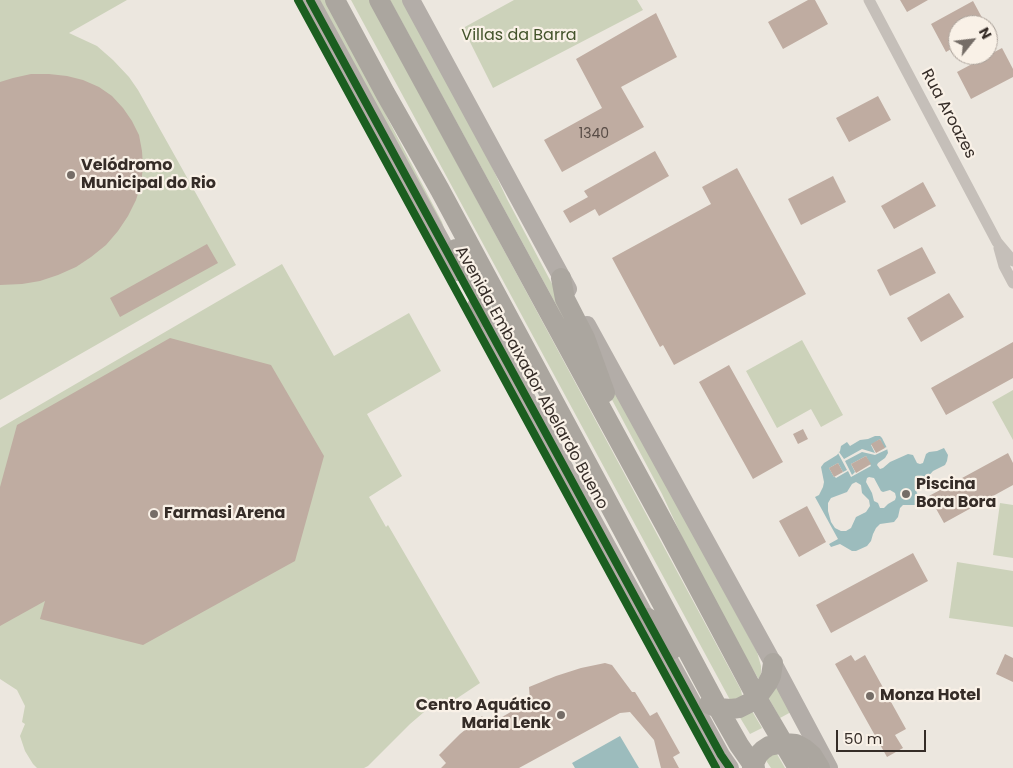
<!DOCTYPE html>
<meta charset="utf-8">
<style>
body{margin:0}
#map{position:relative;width:1013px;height:768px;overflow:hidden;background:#ece7df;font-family:Poppins,sans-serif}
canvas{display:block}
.north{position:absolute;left:948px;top:15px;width:50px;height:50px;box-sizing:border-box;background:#f9f1e7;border:1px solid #aba29a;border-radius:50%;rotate:61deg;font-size:14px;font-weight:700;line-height:20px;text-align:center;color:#352c27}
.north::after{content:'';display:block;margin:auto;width:18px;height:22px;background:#756d67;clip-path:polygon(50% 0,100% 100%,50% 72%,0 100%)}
.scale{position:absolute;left:836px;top:730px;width:90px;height:22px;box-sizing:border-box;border:2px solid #352c27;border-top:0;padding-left:6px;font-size:15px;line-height:18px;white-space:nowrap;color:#352c27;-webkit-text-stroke:4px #f9f1e7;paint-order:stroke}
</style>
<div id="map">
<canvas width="1013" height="768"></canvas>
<div class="north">N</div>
<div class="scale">50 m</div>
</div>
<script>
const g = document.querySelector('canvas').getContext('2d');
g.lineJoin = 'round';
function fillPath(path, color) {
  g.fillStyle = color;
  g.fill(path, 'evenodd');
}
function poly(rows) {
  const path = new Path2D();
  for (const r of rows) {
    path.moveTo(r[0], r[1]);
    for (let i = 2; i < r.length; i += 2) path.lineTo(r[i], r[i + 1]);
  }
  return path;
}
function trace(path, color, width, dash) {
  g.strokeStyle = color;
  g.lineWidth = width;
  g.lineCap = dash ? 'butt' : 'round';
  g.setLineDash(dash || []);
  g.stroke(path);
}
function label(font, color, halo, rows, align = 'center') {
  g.font = font + ' Poppins,sans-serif';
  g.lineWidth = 4.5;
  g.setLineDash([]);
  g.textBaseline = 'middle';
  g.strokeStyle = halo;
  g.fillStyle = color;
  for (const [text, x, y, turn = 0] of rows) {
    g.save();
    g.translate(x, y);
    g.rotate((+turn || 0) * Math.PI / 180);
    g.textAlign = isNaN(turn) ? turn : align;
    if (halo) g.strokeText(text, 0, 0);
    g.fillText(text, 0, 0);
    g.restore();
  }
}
const green = poly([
 [0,0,127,0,69,33,97,46,113,60,129,77,138,90,236,265,0,400],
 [317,0,330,0,390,123,442,222,444,228],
 [351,0,369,0,741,690,742,695,741,697,730,700,729,698],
 [390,0,405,0,470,120,507,199,577,331,593,372],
 [514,0,637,0,643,10,493,88,463,28],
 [282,264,334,356,409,313,441,371,367,414,402,476,369,497,386,527,388,525,480,683,447,705,438,700,410,724,368,766,364,768,37,768,33,764,25,751,20,736,25,724,22,722,25,706,17,690,0,679,0,428],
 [802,340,843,415,821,427,811,409,777,428,746,371],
 [597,354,757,652,761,666,761,673,759,679,758,678,711,599,662,494,610,396],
 [1013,390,1013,440,992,402],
 [1000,503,1013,505,1013,558,993,555],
 [957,562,1013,571,1013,627,949,618],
 [776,685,791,712,780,718,768,697],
 [752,711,762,728,750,734,739,716],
 [769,754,777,754,785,768,771,768,765,759]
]);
const water = poly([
 [875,436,880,436,882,438,887,448,888,453,885,458,878,463,877,465,880,469,883,468,890,462,908,454,913,455,917,463,920,464,923,463,926,454,929,452,937,451,944,448,948,455,947,461,945,465,933,471,926,479,922,480,917,483,915,488,919,498,919,503,915,505,903,505,900,508,898,517,894,522,880,524,876,528,873,534,871,541,867,546,856,551,852,551,840,544,831,547,829,544,838,539,815,497,819,495,823,487,824,482,821,467,824,463,837,455,840,451,841,446,847,442,850,446,860,440,868,439],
 [869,477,874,478,881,491,883,492,890,490,895,493,896,497,895,500,888,504,884,508,880,508,878,503,874,501,872,493,866,482,867,478],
 [856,482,861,485,862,493,869,500,870,506,866,512,856,517,851,528,846,531,841,531,835,528,831,522,828,511,828,503,831,498,847,492,852,484],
 [620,736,639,768,575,768,572,763]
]);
const pier = poly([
 [880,439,884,448,887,447,888,449,875,455,862,452,845,461,852,475,855,472,851,464,866,456,871,466,851,477,848,471,836,478,835,477,834,477,829,468,838,463,843,472,847,470,838,453,839,452,844,459,862,449,875,453,871,445]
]);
const building = poly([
 [808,0,815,0,828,24,783,49,768,22],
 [900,0,928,0,907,12],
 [973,1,986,25,958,25,958,45,946,52,931,24],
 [656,13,677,57,621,87,644,127,562,172,544,140,602,108,576,59],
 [1002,48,1013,69,1013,77,971,99,957,72],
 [31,74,49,74,67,76,83,80,99,87,112,96,123,108,132,121,139,135,142,151,143,167,141,184,136,200,128,216,118,231,106,245,91,257,76,267,58,275,40,281,22,284,0,285,0,82,13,78],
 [878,96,891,120,849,142,836,118],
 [655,151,669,176,599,216,595,209,570,223,563,211,588,197,584,191],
 [737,168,806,294,674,365,663,345,660,347,612,258,711,204,702,187],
 [833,176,846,202,801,225,788,199],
 [923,182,936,206,894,229,881,206],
 [207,244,218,263,120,317,110,298],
 [922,247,936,273,890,296,877,270],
 [949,293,964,317,921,342,907,318],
 [170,338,271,365,324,456,295,561,143,645,40,619,45,601,0,626,0,487,17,425],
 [1013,342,1013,378,946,415,931,388],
 [729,365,783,462,753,479,699,382],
 [803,429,808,439,798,444,793,434],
 [880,439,885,448,876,453,871,444],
 [1008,453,1013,463,1013,485,944,523,929,496],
 [866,456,871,464,856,473,851,464],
 [838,463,843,472,834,477,829,468],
 [807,506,826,542,799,557,779,521],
 [913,553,928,581,831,633,816,605],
 [1005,654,1013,658,1013,682,996,674],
 [851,655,855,661,865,655,906,729,895,735,903,748,887,757,835,664],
 [605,663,612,665,632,692,635,692,650,716,657,712,680,753,673,757,679,768,661,768,654,740,630,712,620,713,519,768,441,768,446,763,439,755,460,734,482,716,488,725,530,701,529,687,556,676,581,668]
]);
const street = poly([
 [869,0,997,242,1013,261],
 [999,248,1004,266,1013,283]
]);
const primary = poly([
 [310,0,458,272],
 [411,0,568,289],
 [476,306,721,755,730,768],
 [587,325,773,663,829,768]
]);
const highway = poly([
 [335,0,385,93,440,190,596,480,718,708,739,745,755,768],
 [379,0,667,529,757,698,798,768],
 [456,249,479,294,482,317],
 [561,278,565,299,585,338,605,393],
 [648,618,662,629,673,649],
 [709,704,718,708,731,709,739,708,751,702,757,698,767,684,771,676,773,663],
 [752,768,758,755,763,750,769,746,784,743,796,744,805,749,812,755,820,768]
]);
const cycleway = poly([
 [298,0,716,768],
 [310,0,721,755,730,768]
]);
const markers = [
 [71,175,5,"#756d67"],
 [906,494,5,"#756d67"],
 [154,514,5,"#756d67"],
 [870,696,5,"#756d67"],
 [561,715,5,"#756d67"]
];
const numberNames = [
 ["1340",594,134]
];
const parkNames = [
 ["Villas da Barra",519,36]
];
const streetNames = [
 ["Rua Aroazes",948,114,62],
 ["Avenida Embaixador Abelardo Bueno",531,378,61]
];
const poiNames = [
 ["Velódromo",81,166],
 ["Municipal do Rio",81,184],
 ["Piscina",916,485],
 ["Bora Bora",916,503],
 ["Farmasi Arena",164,514],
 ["Monza Hotel",880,696],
 ["Centro Aquático",551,706,"right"],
 ["Maria Lenk",551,724,"right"]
];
fillPath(green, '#ccd2ba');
fillPath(water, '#9cbcbd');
fillPath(pier, '#ece7df');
fillPath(building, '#bfaca1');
trace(street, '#c5bfb9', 11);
trace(primary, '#b3ada8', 18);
trace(highway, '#aba69f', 20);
trace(cycleway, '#1b5e20', 8);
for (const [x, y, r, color] of markers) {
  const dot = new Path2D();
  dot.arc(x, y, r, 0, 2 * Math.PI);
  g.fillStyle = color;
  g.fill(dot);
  trace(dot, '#f9f1e7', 2);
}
label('14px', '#584c46', null, numberNames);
label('16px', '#43532b', '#f9f1e7', parkNames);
label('16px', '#352c27', '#f9f1e7', streetNames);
label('bold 16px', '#352c27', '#f9f1e7', poiNames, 'left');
</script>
